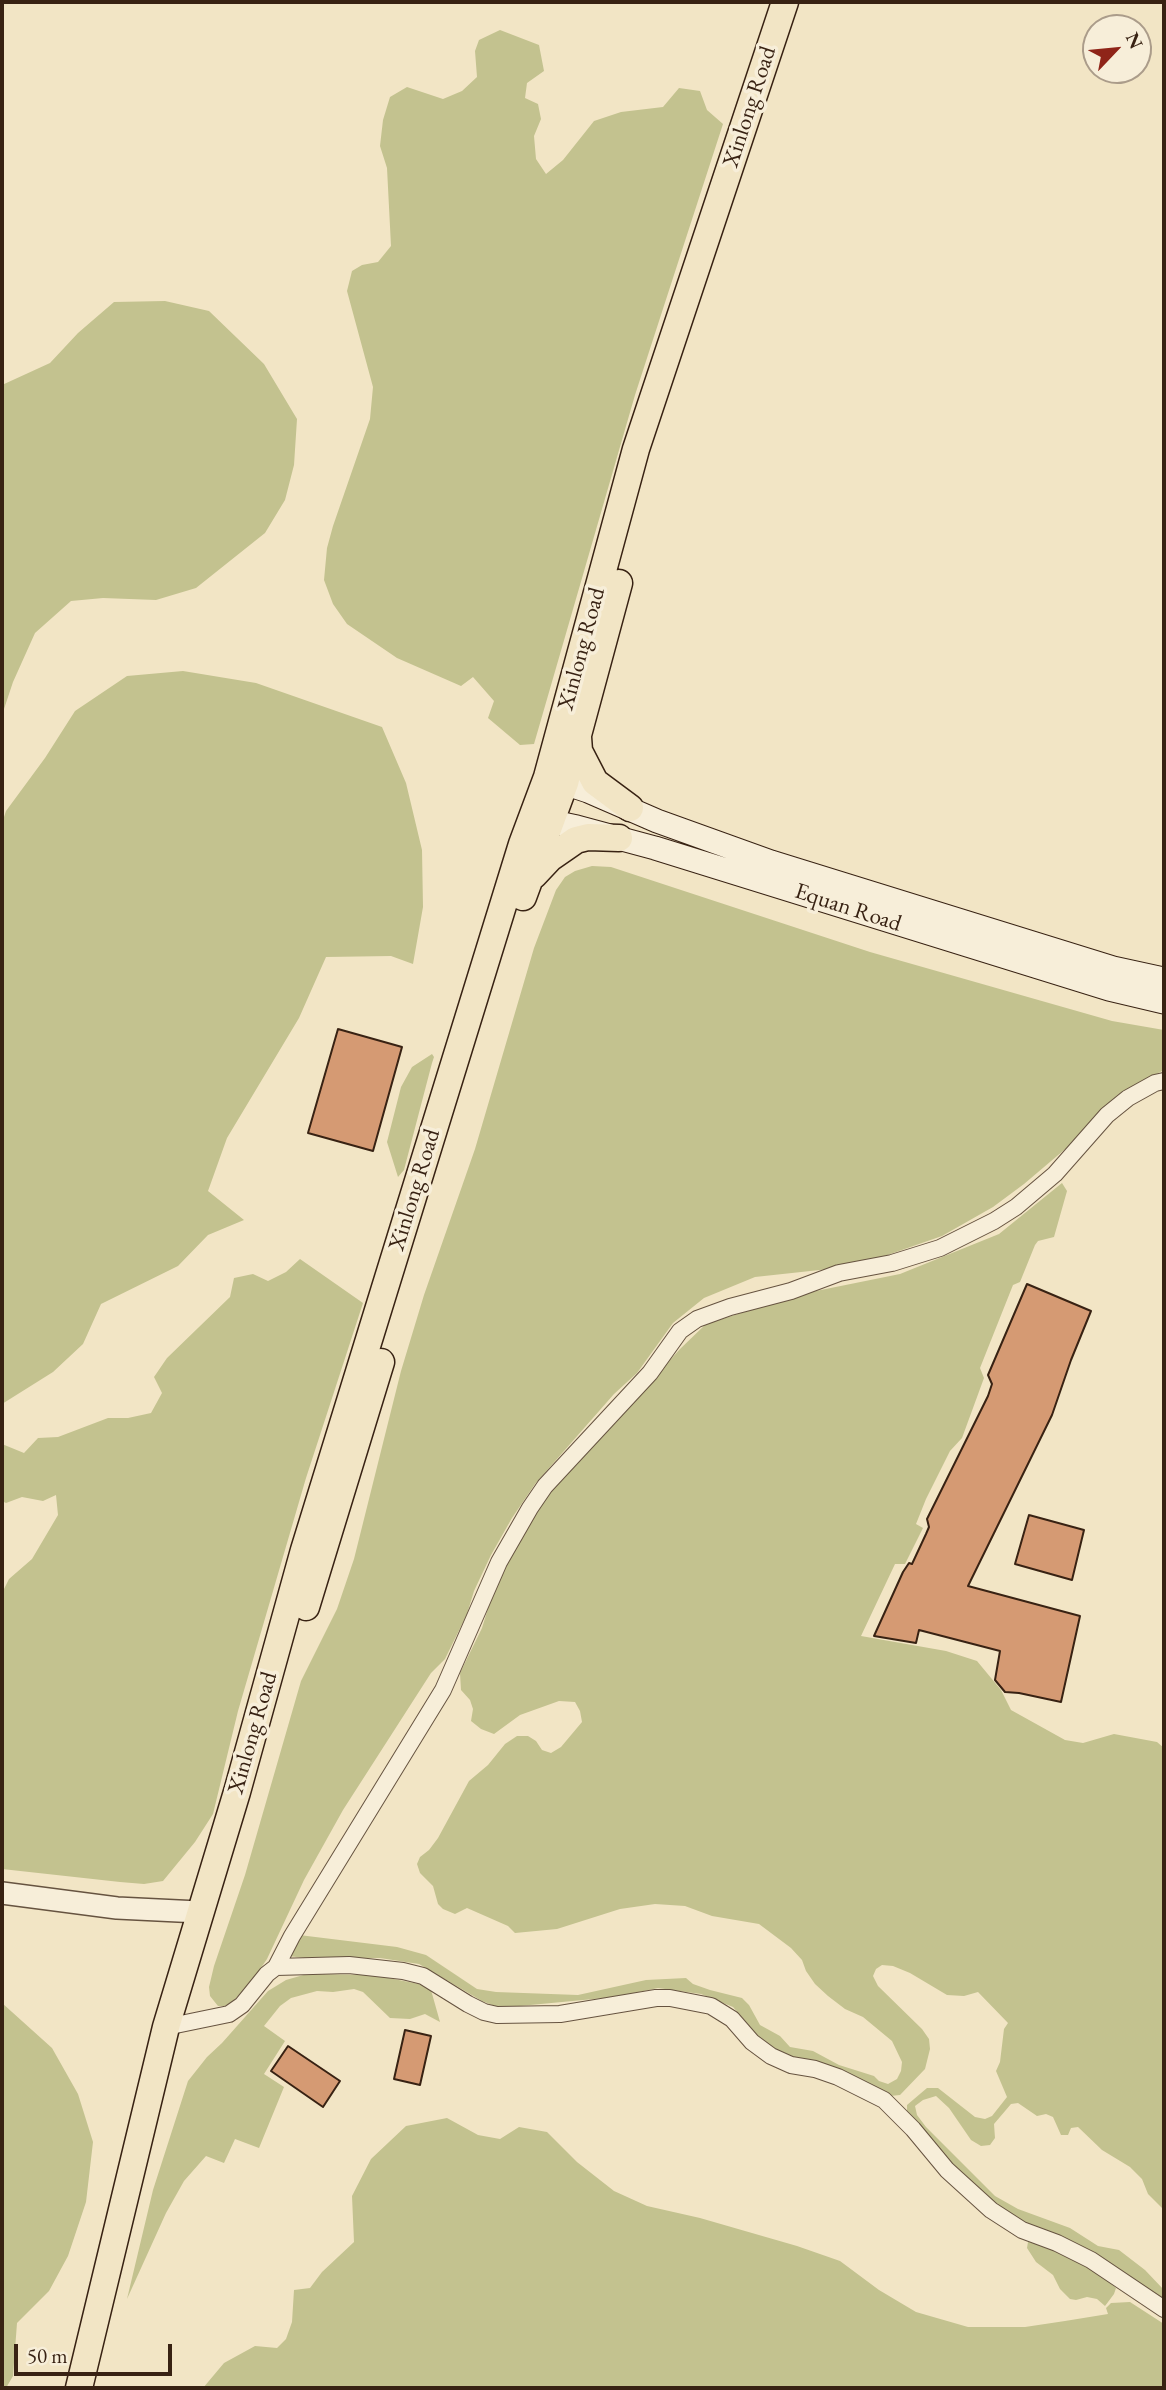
<!DOCTYPE html>
<style>
body{margin:0}
#map{position:relative;width:1166px;height:2390px;overflow:hidden;background:#f2e5c5;font-family:"EB Garamond",serif}
canvas{display:block}
.frame{position:absolute;inset:0;border:4px solid #382213;pointer-events:none}
.north{position:absolute;left:1082px;top:14px;width:70px;height:70px;box-sizing:border-box;background:#f7eed9;border:2px solid #ab9c8a;border-radius:50%;rotate:64deg;font-size:19px;font-weight:700;line-height:28px;text-align:center;color:#382213}
.north::after{content:'';display:block;margin:auto;width:24px;height:32px;background:#8f2418;clip-path:polygon(50% 0,100% 100%,50% 72%,0 100%)}
.scale{position:absolute;left:14px;top:2344px;width:158px;height:32px;box-sizing:border-box;border:4px solid #382213;border-top:0;padding-left:9px;font-size:21px;line-height:24px;white-space:nowrap;color:#382213;-webkit-text-stroke:5px #f7eed9;paint-order:stroke}
</style>
<div id="map">
<canvas width="1166" height="2390"></canvas>
<div class="frame"></div>
<div class="north">N</div>
<div class="scale">50 m</div>
</div>
<script>
const g = document.querySelector('canvas').getContext('2d');
g.lineJoin = 'round';
function fillPath(path, color) {
  g.fillStyle = color;
  g.fill(path, 'evenodd');
}
function poly(rows) {
  const path = new Path2D();
  for (const r of rows) {
    path.moveTo(r[0], r[1]);
    for (let i = 2; i < r.length; i += 2) path.lineTo(r[i], r[i + 1]);
  }
  return path;
}
function trace(path, color, width, dash) {
  g.strokeStyle = color;
  g.lineWidth = width;
  g.lineCap = dash ? 'butt' : 'round';
  g.setLineDash(dash || []);
  g.stroke(path);
}
function label(font, color, halo, rows, align = 'center') {
  g.font = font + ' "EB Garamond",serif';
  g.lineWidth = 7;
  g.setLineDash([]);
  g.textBaseline = 'middle';
  g.strokeStyle = halo;
  g.fillStyle = color;
  for (const [text, x, y, turn = 0] of rows) {
    g.save();
    g.translate(x, y);
    g.rotate((+turn || 0) * Math.PI / 180);
    g.textAlign = isNaN(turn) ? turn : align;
    if (halo) g.strokeText(text, 0, 0);
    g.fillText(text, 0, 0);
    g.restore();
  }
}
const green = poly([
 [500,30,539,45,544,71,527,83,525,98,538,104,541,119,534,136,536,159,546,174,563,160,594,121,621,112,663,107,679,88,700,91,707,110,723,124,635,395,534,744,520,745,488,718,494,701,473,677,461,686,397,658,347,624,333,604,324,580,327,548,333,526,370,419,373,387,347,291,352,271,362,265,378,262,391,246,387,168,380,146,383,120,390,97,407,87,443,99,462,91,477,77,475,51,479,40],
 [165,301,209,311,264,364,297,419,294,465,285,500,265,533,196,588,156,600,103,598,71,601,35,633,13,682,2,715,2,385,50,363,78,333,114,302],
 [183,671,256,683,382,727,406,783,422,850,423,907,413,964,391,956,326,957,299,1018,227,1138,208,1191,244,1220,208,1235,178,1266,101,1304,83,1344,53,1372,2,1404,2,823,6,811,45,758,75,711,127,676],
 [592,866,611,867,870,952,1112,1021,1164,1030,1164,1070,1126,1090,1107,1106,1070,1145,1024,1184,993,1207,942,1236,876,1259,838,1268,755,1277,704,1298,673,1323,637,1373,614,1394,535,1484,512,1518,491,1555,474,1591,467,1614,445,1659,431,1673,343,1810,304,1880,267,1959,250,1984,231,2003,224,2006,218,2006,210,1996,209,1987,214,1966,245,1875,301,1681,337,1609,354,1559,401,1371,424,1295,475,1149,534,948,556,890,565,877,575,871],
 [432,1054,434,1057,432,1063,404,1170,398,1177,387,1142,401,1087,412,1067],
 [1062,1183,1067,1191,1054,1237,1038,1241,1035,1245,1020,1282,1013,1285,980,1368,984,1378,962,1438,950,1451,926,1499,916,1524,923,1528,905,1564,895,1564,861,1636,946,1651,977,1661,1001,1690,1011,1710,1065,1740,1083,1743,1114,1734,1157,1742,1164,1748,1164,2210,1148,2194,1142,2179,1130,2167,1102,2150,1078,2127,1071,2128,1068,2135,1061,2135,1053,2117,1046,2114,1037,2116,1018,2103,1011,2104,994,2124,995,2138,990,2145,981,2146,971,2140,949,2108,936,2096,923,2100,915,2106,917,2115,926,2127,995,2196,1018,2209,1070,2228,1098,2246,1119,2250,1145,2270,1164,2290,1164,2300,1099,2256,1032,2226,1002,2209,965,2182,907,2111,907,2105,927,2088,938,2088,975,2117,985,2119,992,2116,1007,2097,996,2071,1000,2062,1004,2029,1008,2023,978,1992,964,1996,947,1995,910,1973,893,1966,882,1965,876,1969,873,1976,878,1986,922,2029,929,2039,930,2049,925,2069,900,2095,890,2096,780,2052,759,2037,733,2007,701,1994,658,1988,615,1997,509,2007,495,2006,482,2001,419,1964,380,1958,305,1958,288,1956,299,1935,397,1947,426,1955,477,1989,496,1992,578,1995,646,1980,686,1978,693,1984,710,1990,742,1998,749,2005,760,2025,780,2036,790,2047,813,2051,839,2065,874,2076,879,2081,888,2084,897,2079,901,2071,902,2062,892,2041,863,2017,845,2009,828,1996,815,1984,806,1971,802,1960,791,1948,759,1924,712,1916,685,1906,655,1904,620,1909,557,1929,515,1933,508,1926,467,1908,455,1914,443,1909,438,1904,433,1886,420,1873,417,1864,420,1857,429,1850,438,1838,469,1781,488,1765,505,1744,517,1736,528,1736,536,1741,542,1750,551,1753,561,1747,582,1722,580,1711,575,1702,559,1701,520,1715,494,1734,481,1729,471,1721,473,1709,470,1700,461,1690,460,1673,482,1628,490,1602,508,1562,545,1498,680,1349,706,1324,806,1293,900,1274,999,1234],
 [300,1259,363,1303,306,1478,238,1711,213,1814,195,1842,163,1881,144,1884,120,1882,2,1869,2,1593,9,1579,32,1559,58,1515,56,1495,43,1501,22,1497,6,1503,2,1501,2,1444,24,1453,38,1438,58,1437,108,1418,128,1418,151,1413,162,1393,154,1377,167,1358,230,1297,234,1278,253,1274,268,1281,286,1272],
 [307,1974,373,1975,419,1984,431,1990,440,2022,425,2014,410,2019,390,2018,363,1992,354,1989,333,1992,317,1991,291,1998,280,2006,264,2026,285,2041,264,2074,284,2087,259,2148,235,2139,224,2163,206,2156,184,2181,166,2213,127,2299,153,2190,188,2081,207,2057,222,2043,268,1991,286,1980],
 [2,2003,52,2048,78,2094,93,2142,86,2202,68,2256,49,2291,17,2323,13,2376,6,2388,2,2388],
 [447,2118,478,2135,500,2139,519,2127,547,2132,577,2162,614,2191,647,2206,700,2218,797,2246,840,2261,879,2290,916,2312,968,2327,1025,2327,1065,2321,1108,2314,1106,2308,1111,2303,1130,2302,1164,2324,1164,2388,203,2388,224,2363,255,2346,277,2348,286,2339,292,2322,294,2290,310,2288,322,2272,354,2242,352,2196,371,2159,406,2126],
 [1028,2242,1037,2243,1070,2257,1101,2275,1116,2288,1114,2294,1105,2306,1097,2299,1087,2297,1076,2300,1070,2299,1060,2289,1053,2275,1036,2262,1027,2248]
]);
const building = poly([
 [338,1029,402,1047,373,1151,308,1133,338,1029],
 [1027,1284,1091,1311,1071,1360,1052,1415,968,1586,1080,1616,1061,1702,1019,1693,1005,1692,995,1680,1000,1651,919,1630,916,1643,874,1636,903,1572,909,1563,912,1564,926,1534,929,1527,927,1519,988,1396,992,1384,988,1375,1027,1284],
 [1029,1515,1084,1530,1072,1580,1015,1564,1029,1515],
 [405,2030,431,2036,420,2085,394,2079,405,2030],
 [288,2046,340,2081,323,2107,271,2071,288,2046]
]);
const minor = poly([
 [276,1967,292,1936,443,1690,499,1562,530,1508,545,1486,650,1373,680,1331,697,1319,730,1307,791,1291,839,1273,892,1263,940,1248,994,1221,1016,1207,1055,1174,1107,1115,1128,1098,1155,1083,1164,1081],
 [166,2027,229,2014,242,2005,267,1974,276,1967,349,1965,403,1971,423,1976,468,2004,484,2012,497,2015,560,2014,656,1998,670,1998,711,2006,732,2019,752,2042,771,2056,791,2065,815,2069,838,2077,884,2100,913,2129,947,2170,991,2210,1022,2230,1057,2243,1091,2260,1164,2309]
]);
const tertiary = poly([
 [2,1893,117,1908,199,1912]
]);
const secondary = poly([
 [549,778,588,791,657,821,771,862,1113,968,1164,979],
 [534,818,577,827,655,848,1109,989,1164,1002]
]);
const primary = poly([
 [578,737,579,751,595,782,630,808],
 [534,875,550,858,576,840,588,837,619,838],
 [523,897,565,783,619,583],
 [306,1607,381,1362],
 [79,2388,166,2027,237,1792,304,1550,522,844,547,777,636,449,785,2]
]);
const streetNames = [
 ["Xinlong Road",750,107,-72],
 ["Xinlong Road",582,649,-75],
 ["Equan Road",848,908,18],
 ["Xinlong Road",415,1190,-73],
 ["Xinlong Road",253,1733,-74]
];
fillPath(green, '#c3c28f');
fillPath(building, '#d59a73');
trace(building, '#382213', 2);
trace(minor, '#665340', 18);
trace(tertiary, '#665340', 24);
trace(secondary, '#382213', 25);
trace(primary, '#382213', 29);
trace(minor, '#f7eed9', 16);
trace(tertiary, '#f7eed9', 21);
trace(secondary, '#f7eed9', 23);
trace(primary, '#f2e5c5', 26);
label('23px', '#382213', '#f7eed9', streetNames);
</script>
